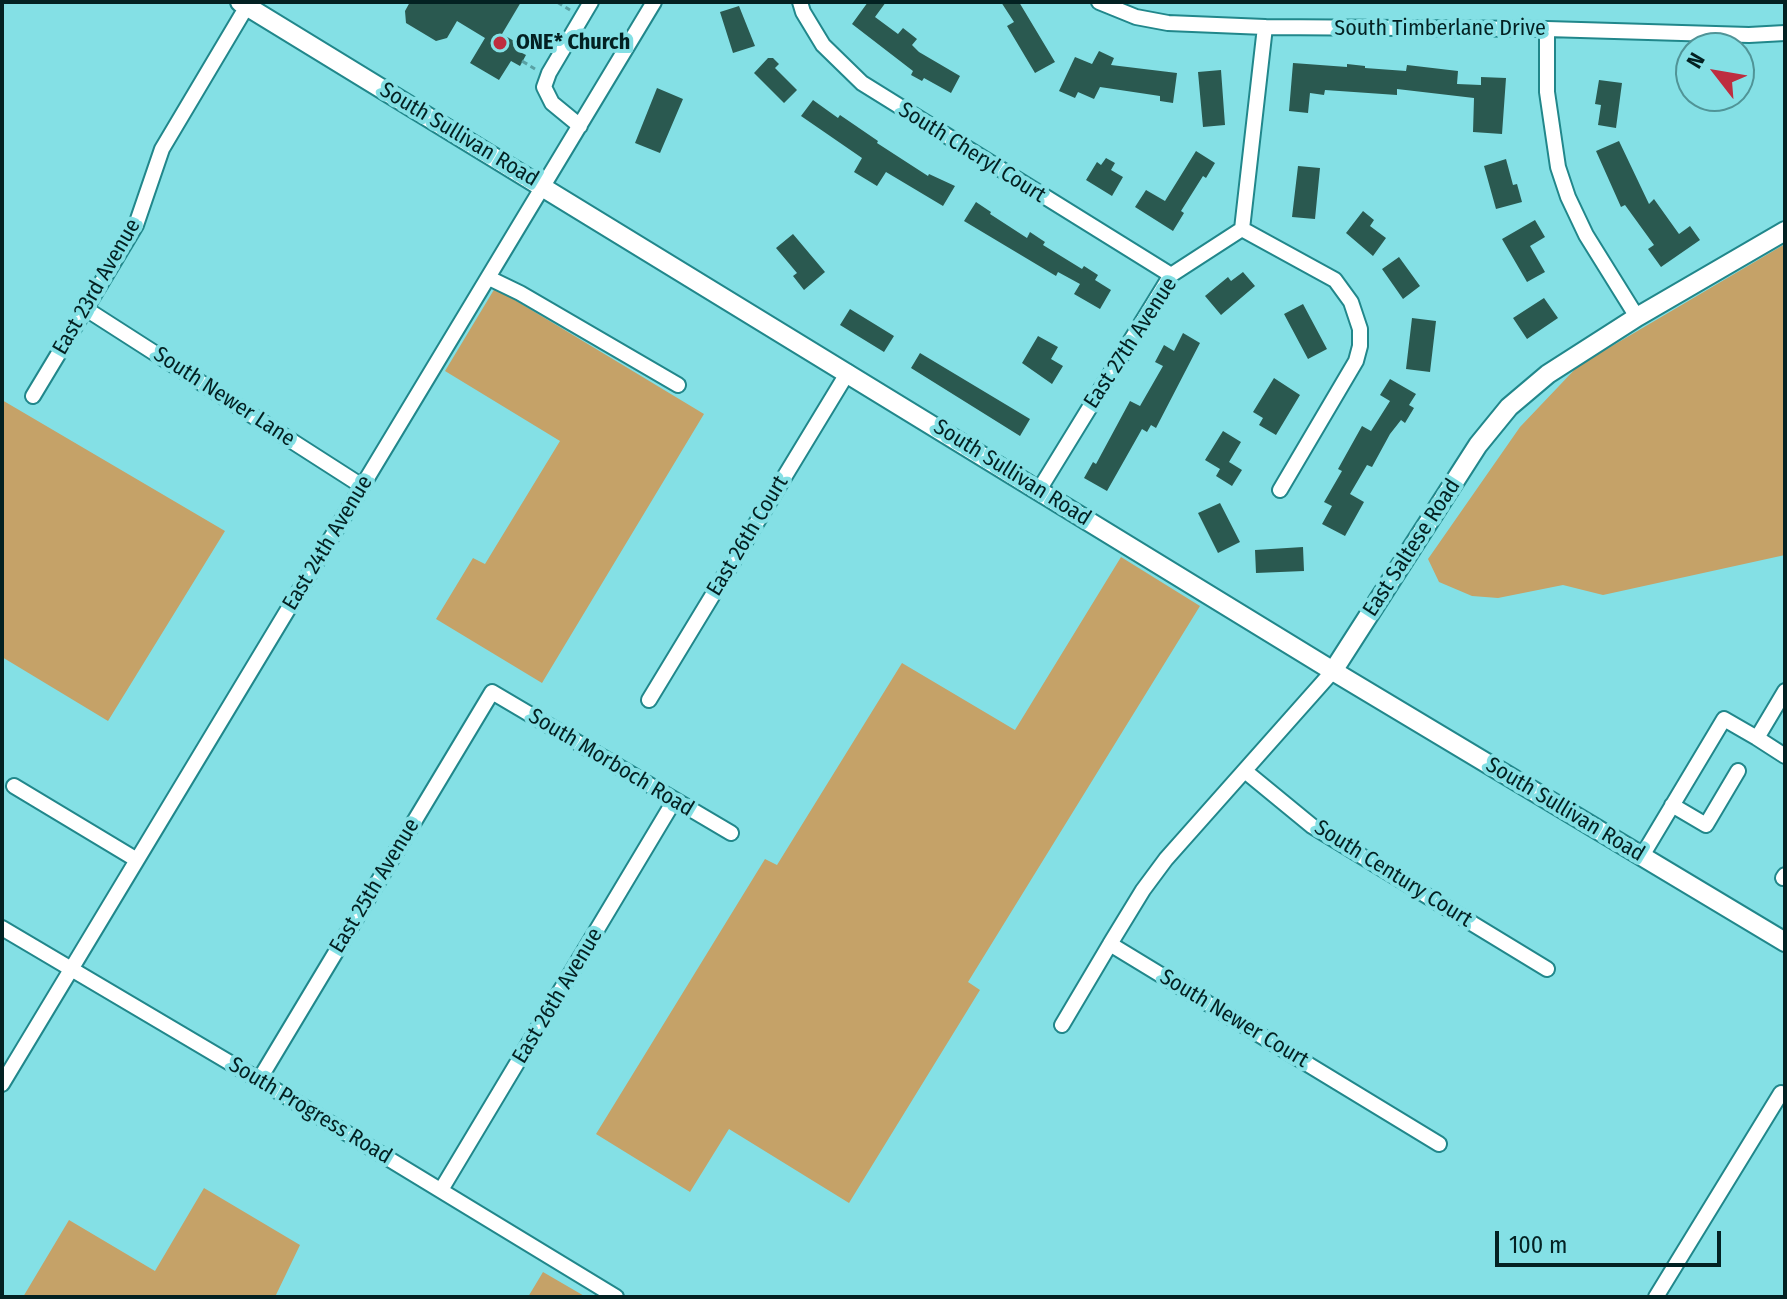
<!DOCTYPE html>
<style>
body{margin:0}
#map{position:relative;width:1787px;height:1299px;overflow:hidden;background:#84e0e5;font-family:"Fira Sans Condensed",sans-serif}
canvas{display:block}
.frame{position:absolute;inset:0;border:4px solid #032122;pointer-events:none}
.north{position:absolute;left:1675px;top:32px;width:80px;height:80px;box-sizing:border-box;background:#84e0e5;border:2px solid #509497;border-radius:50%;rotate:301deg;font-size:22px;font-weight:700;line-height:32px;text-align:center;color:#032122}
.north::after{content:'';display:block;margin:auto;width:28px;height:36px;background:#be2d3f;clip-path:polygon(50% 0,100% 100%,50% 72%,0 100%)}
.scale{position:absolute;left:1495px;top:1231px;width:226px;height:36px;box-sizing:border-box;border:4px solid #032122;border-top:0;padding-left:10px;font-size:24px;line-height:28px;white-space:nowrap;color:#032122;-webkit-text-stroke:6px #84e0e5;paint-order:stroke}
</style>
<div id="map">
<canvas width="1787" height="1299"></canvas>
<div class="frame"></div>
<div class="north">N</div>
<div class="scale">100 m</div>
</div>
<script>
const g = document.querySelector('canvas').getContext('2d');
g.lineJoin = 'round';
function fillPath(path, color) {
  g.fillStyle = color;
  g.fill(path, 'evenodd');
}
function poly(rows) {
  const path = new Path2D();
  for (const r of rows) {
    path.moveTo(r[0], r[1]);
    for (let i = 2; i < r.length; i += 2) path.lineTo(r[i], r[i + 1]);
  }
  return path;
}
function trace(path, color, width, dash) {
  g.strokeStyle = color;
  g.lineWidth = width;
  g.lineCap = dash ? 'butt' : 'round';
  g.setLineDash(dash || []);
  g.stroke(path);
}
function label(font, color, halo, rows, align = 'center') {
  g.font = font + ' "Fira Sans Condensed",sans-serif';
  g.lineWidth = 8;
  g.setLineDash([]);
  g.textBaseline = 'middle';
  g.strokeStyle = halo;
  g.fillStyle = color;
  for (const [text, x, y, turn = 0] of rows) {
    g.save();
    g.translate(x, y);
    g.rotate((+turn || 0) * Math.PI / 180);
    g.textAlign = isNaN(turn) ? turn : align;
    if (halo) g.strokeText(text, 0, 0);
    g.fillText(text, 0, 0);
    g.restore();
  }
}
const green = poly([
 [1785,244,1785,555,1603,595,1563,585,1498,598,1472,596,1439,582,1428,559,1520,427,1578,366],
 [495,288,704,414,542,683,436,619,473,558,485,564,560,441,445,371],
 [2,400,225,531,108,721,2,657],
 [1121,557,1200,606,968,982,980,990,849,1203,729,1129,690,1192,596,1134,765,859,777,865,902,663,1015,730],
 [204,1188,300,1245,275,1297,23,1297,69,1220,155,1271],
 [543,1272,586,1297,528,1297]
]);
const building = poly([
 [410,2,521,2,502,34,521,45,518,51,526,55,520,66,511,61,499,80,470,63,485,38,457,21,447,38,436,41,406,23,405,11],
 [868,2,886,2,875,17,898,34,903,28,917,39,912,45,919,52,960,76,951,93,924,78,922,81,911,75,913,71,852,24],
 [1001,2,1019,2,1055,62,1035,73,1007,26,1014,22],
 [739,6,755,46,733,53,720,12],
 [1099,51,1114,58,1111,65,1177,73,1173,103,1160,101,1160,96,1100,87,1094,99,1078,92,1075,98,1059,91,1075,57,1092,64],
 [768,58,773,58,779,64,775,68,797,90,784,103,754,73],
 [1293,63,1347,67,1347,64,1365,66,1365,68,1406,71,1407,65,1458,71,1457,84,1481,85,1481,77,1506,78,1502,134,1473,132,1474,98,1397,89,1397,95,1325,90,1324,95,1310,93,1308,113,1289,111],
 [1221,70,1225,125,1203,127,1198,72],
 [1599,80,1622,83,1616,128,1598,125,1601,105,1595,104],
 [657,88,683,99,660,153,635,143],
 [813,100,838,118,840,115,878,141,877,143,928,176,929,174,955,186,943,206,886,172,877,186,854,172,862,158,801,116],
 [1619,141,1649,204,1654,199,1679,234,1690,226,1700,240,1661,267,1648,249,1654,245,1625,205,1621,207,1596,151],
 [1196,151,1215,163,1206,178,1203,176,1181,211,1184,213,1173,231,1135,207,1146,190,1165,201],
 [1106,158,1115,163,1111,170,1123,177,1112,196,1086,180,1097,162,1101,165],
 [1506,159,1513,185,1517,184,1522,202,1496,209,1484,166],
 [1298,166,1320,168,1315,219,1292,217],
 [976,202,991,212,990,214,1027,238,1030,232,1045,242,1043,245,1082,269,1084,266,1098,275,1095,280,1111,290,1100,309,1074,294,1080,284,1058,272,1056,276,964,221],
 [1363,211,1374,220,1370,226,1386,238,1373,256,1346,233],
 [1535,220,1545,237,1530,246,1545,272,1527,282,1502,239],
 [793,234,825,272,804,290,793,276,797,273,776,248],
 [1399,257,1420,286,1403,299,1382,269],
 [1243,272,1255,286,1221,315,1205,296,1228,277,1231,281],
 [1544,298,1558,318,1527,339,1513,318],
 [1303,304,1327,349,1308,359,1284,314],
 [850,309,894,336,884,352,840,325],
 [1412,318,1436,321,1430,372,1406,369],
 [1183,333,1200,343,1156,428,1151,425,1147,432,1142,429,1107,491,1084,478,1093,462,1096,464,1130,401,1140,406,1163,366,1155,362,1164,345,1174,351],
 [1038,336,1058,347,1051,359,1063,366,1052,384,1022,363],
 [920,353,1030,419,1020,436,911,368],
 [1274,378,1300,395,1276,435,1259,425,1263,418,1253,412],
 [1390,379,1416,394,1409,405,1414,408,1405,423,1401,420,1390,434,1372,467,1367,465,1350,494,1364,502,1345,536,1322,524,1332,506,1324,502,1342,471,1338,469,1362,426,1371,431,1390,401,1380,395],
 [1223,431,1241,442,1229,462,1242,470,1232,486,1216,476,1220,469,1205,460],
 [1220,503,1240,542,1218,553,1198,513],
 [1303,547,1304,571,1256,573,1255,550]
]);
const path = poly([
 [557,2,570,10],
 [522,61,535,69]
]);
const minor = poly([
 [800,2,803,12,823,45,862,83,1171,275],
 [1099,2,1136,17,1168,23,1265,27,1547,29,1749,35,1785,33],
 [1547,29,1547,92,1558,167,1568,197,1586,235,1637,317],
 [580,126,552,103,544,87,549,73,591,2],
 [1242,229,1335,280,1351,302,1360,329,1360,346,1356,361,1280,490],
 [489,278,520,293,678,385],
 [86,309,362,486],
 [33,396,136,225,162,149,247,6],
 [1039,490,1171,275,1242,229,1265,27],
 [1785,691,1757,738,1785,756],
 [649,700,848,372],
 [1245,771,1312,826,1547,969],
 [14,786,137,860],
 [1672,805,1706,825,1738,771],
 [1642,856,1724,719,1757,738],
 [1783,878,1785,875],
 [2,928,259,1080,616,1297],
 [1110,944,1143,890,1166,859,1333,671],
 [1062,1025,1110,944,1439,1144],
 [259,1080,492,692,731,833],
 [2,1084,654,2],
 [441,1190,674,801],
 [1656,1297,1781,1093]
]);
const major = poly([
 [240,2,1333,671,1785,942],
 [1333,671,1478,445,1509,407,1548,374,1637,317,1785,231]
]);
const markers = [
 [500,43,8,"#be2d3f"]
];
const streetNames = [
 ["South Timberlane Drive",1440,29],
 ["South Sullivan Road",459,135,31],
 ["South Cheryl Court",972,153,32],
 ["East 23rd Avenue",97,287,-60],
 ["East 27th Avenue",1131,343,-57],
 ["South Newer Lane",224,397,33],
 ["South Sullivan Road",1012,473,32],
 ["East 26th Court",748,536,-59],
 ["East 24th Avenue",328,543,-59],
 ["East Saltese Road",1412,548,-57],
 ["South Morboch Road",611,763,31],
 ["South Sullivan Road",1565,810,31],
 ["South Century Court",1393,874,32],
 ["East 25th Avenue",375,886,-59],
 ["East 26th Avenue",558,996,-59],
 ["South Newer Court",1234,1019,31],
 ["South Progress Road",310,1111,31]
];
const poiNames = [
 ["ONE* Church",516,43]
];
fillPath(green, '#c5a268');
fillPath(building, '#2a5950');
trace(minor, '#21878b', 18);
trace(major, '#21878b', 22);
trace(path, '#59a1a4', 3, [6, 4]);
trace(minor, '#fff', 14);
trace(major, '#fff', 18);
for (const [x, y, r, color] of markers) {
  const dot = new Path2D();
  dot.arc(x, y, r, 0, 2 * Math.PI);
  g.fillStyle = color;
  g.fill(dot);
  trace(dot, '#84e0e5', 3);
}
label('22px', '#032122', '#84e0e5', streetNames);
label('bold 22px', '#032122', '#84e0e5', poiNames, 'left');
</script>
